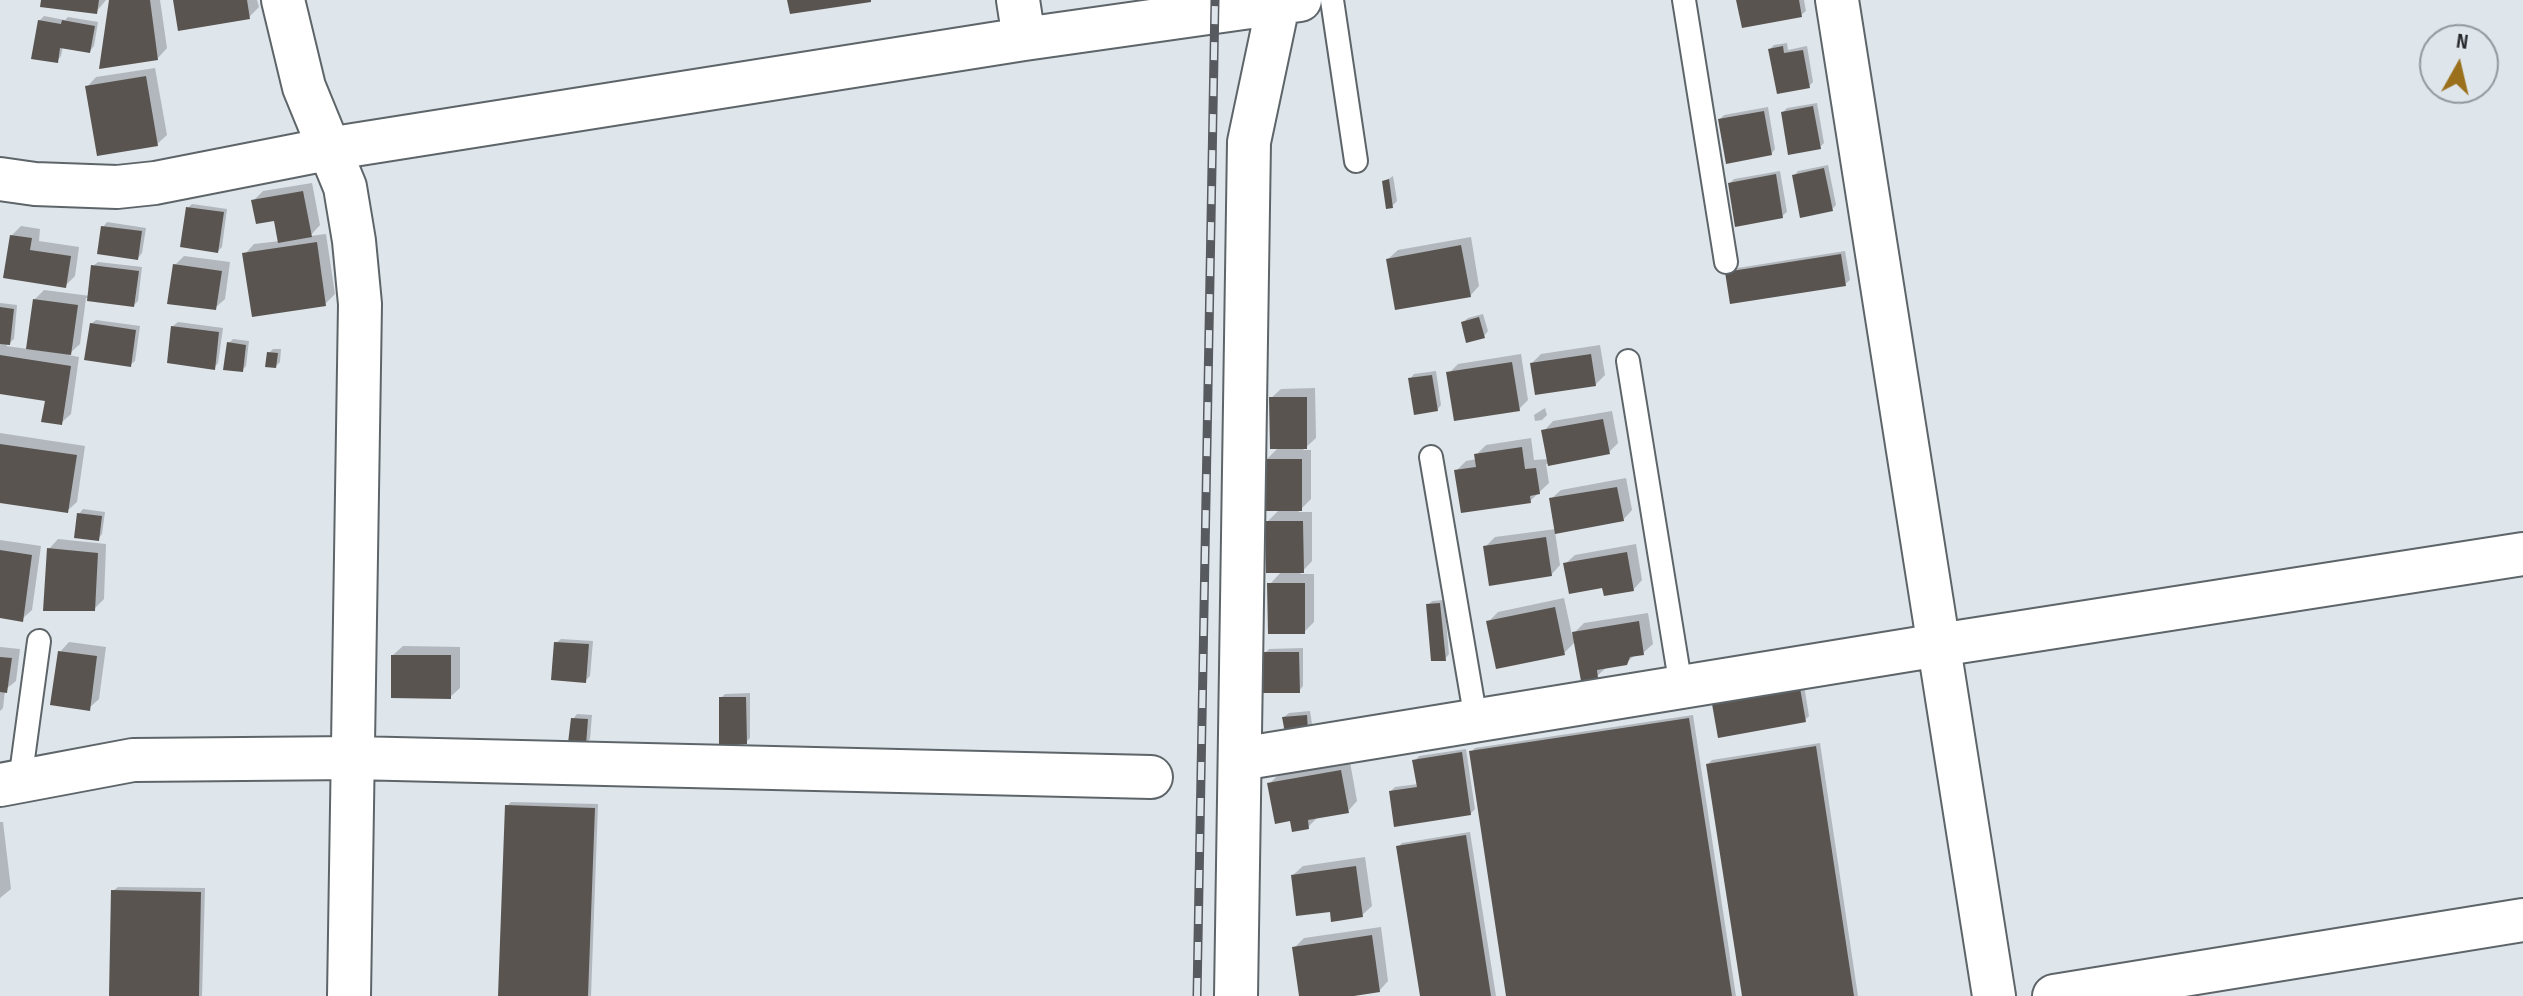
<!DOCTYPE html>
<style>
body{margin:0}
#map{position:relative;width:2523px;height:996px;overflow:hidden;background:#dee5eb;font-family:"Sofia Sans Condensed",sans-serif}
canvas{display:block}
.north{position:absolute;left:2419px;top:24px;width:80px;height:80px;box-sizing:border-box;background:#dee5eb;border:2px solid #93989d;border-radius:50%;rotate:8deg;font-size:22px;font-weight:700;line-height:32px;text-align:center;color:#232528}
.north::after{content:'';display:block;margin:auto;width:28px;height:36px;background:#9a701d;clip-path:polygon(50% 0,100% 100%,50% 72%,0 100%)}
</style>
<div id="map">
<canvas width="2523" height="996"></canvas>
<div class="north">N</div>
</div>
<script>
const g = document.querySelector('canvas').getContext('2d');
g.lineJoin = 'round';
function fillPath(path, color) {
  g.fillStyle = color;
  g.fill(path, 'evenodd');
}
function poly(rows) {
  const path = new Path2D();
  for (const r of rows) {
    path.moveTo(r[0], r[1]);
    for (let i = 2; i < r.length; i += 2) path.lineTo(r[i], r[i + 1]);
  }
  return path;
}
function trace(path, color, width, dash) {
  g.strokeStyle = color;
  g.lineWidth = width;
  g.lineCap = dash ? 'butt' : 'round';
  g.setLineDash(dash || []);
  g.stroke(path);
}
const shadow = poly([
 [43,0,106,0,96,12],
 [111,0,160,0,167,48,158,58],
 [175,0,257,0,259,7,249,17],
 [1738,0,1804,0,1806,11,1801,15],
 [44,16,65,20,68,17,98,22,94,46,90,51,63,46,61,56,57,61,39,21],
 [1787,43,1788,50,1807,46,1813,82,1809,86,1770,49,1774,45],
 [155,68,167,135,157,144,87,87,96,77],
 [1817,103,1824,143,1820,147,1783,112,1787,108],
 [1768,107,1775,149,1771,154,1720,119,1724,115],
 [1828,165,1836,205,1832,209,1794,176,1798,171],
 [1780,171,1787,212,1782,216,1730,183,1734,179],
 [1393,176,1397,201,1392,206,1384,182],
 [312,183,320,225,310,236,326,234,335,294,325,304,245,254,254,244,280,241,275,218,253,201,263,191],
 [192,204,227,209,222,247,218,251,188,208],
 [107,222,146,228,142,253,138,258,103,227],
 [21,226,40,229,39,241,79,247,75,276,65,286,11,236],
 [1471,237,1479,286,1470,296,1388,259,1398,250],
 [1845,251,1850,280,1845,284,1727,273,1731,269],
 [184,256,230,262,225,299,215,308,175,265],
 [98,262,142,267,138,301,134,305,86,298,80,344,68,355,79,357,71,414,61,423,47,399,0,392,0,303,17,305,14,339,6,346,28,349,35,299,44,290,90,296,93,266],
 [1483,314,1488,331,1484,336,1463,322,1468,318],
 [96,320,140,326,135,361,130,365,91,324],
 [178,322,223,328,218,363,214,368,173,326],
 [233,339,249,341,246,366,242,370,229,343],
 [1600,345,1605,375,1595,385,1532,363,1541,354],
 [273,349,281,349,280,362,276,366,269,353],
 [1521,354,1528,400,1519,409,1449,373,1458,364],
 [1436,371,1441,405,1437,410,1410,379,1414,374],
 [1315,388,1316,438,1303,450,1311,450,1311,499,1298,512,1312,512,1312,561,1300,574,1314,574,1314,622,1304,632,1270,584,1282,571,1267,522,1280,509,1266,460,1279,447,1271,398,1281,389],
 [1545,408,1547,415,1542,420,1535,421,1534,415],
 [1612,411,1618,443,1609,452,1546,464,1549,483,1530,501,1456,471,1466,461,1477,459,1476,455,1486,445,1531,438,1534,460,1549,459,1544,431,1553,421],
 [0,433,85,446,77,502,67,511,0,501],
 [1626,478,1632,510,1623,520,1555,532,1560,565,1551,575,1485,547,1495,537,1556,529,1551,499,1561,490],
 [83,509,105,512,102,534,98,539,79,514],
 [58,539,106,544,104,599,94,609,49,549],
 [0,540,41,546,32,610,22,619,0,616],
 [1636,544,1642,580,1633,590,1604,586,1565,564,1575,555],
 [1564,598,1572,635,1584,623,1648,613,1653,644,1643,653,1635,655,1626,663,1607,667,1597,676,1576,641,1564,653,1488,622,1498,612],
 [1444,600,1449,654,1445,659,1428,605,1432,601],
 [561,639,593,641,590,676,585,681,556,643],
 [69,642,106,647,99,699,89,708,60,652],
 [403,646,460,647,460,688,450,697,393,655],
 [0,647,20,649,16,681,5,690,3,708,0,711],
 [1303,648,1303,686,1299,691,1265,653,1269,649],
 [1804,685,1809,716,1805,720,1714,704,1719,700],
 [750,693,750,738,746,742,721,698,725,694],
 [1310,711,1312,724,1307,729,1284,717,1289,713],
 [577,714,592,715,590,739,586,743,573,719],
 [1693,715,1736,996,1508,996,1471,752,1475,748],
 [1820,743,1858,996,1744,996,1708,764,1712,760],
 [1466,749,1475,809,1470,814,1391,791,1395,787,1418,784,1415,761,1419,756],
 [1350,762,1357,801,1348,811,1318,817,1308,827,1292,819,1269,784,1279,774],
 [511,802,598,804,591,996,500,996,507,806],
 [0,822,3,822,11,889,0,898],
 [1470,832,1496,996,1422,996,1398,847,1402,843],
 [1365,857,1372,906,1362,915,1331,910,1293,875,1303,866],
 [118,887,205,888,202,996,111,996,113,891],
 [1381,927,1388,981,1379,991,1339,996,1301,996,1294,948,1304,938]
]);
const building = poly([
 [41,0,99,0,97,14,40,7],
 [109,0,150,0,158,60,99,69],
 [173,0,247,0,250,19,178,31],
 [787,0,871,0,871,2,790,14],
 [1736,0,1799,0,1802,17,1742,28],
 [38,20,61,24,62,20,95,26,90,53,60,48,58,63,31,59],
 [1783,46,1784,53,1803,50,1810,88,1777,94,1768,49],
 [146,76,158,146,97,156,85,86],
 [1813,106,1821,149,1788,155,1781,112],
 [1764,111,1772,155,1726,164,1718,119],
 [1824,168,1833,211,1800,218,1792,175],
 [1776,174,1783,218,1735,227,1728,183],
 [1389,179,1393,208,1386,209,1382,181],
 [303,191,312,237,278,243,274,221,256,224,251,200],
 [186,207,224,212,218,253,180,247],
 [101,226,142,231,138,260,97,254],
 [10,235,32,238,30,250,71,256,66,288,3,278],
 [317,242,326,306,252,317,242,253],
 [1461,245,1471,297,1395,310,1386,259],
 [1841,254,1846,286,1730,304,1725,272],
 [173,264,222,271,216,310,167,304],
 [91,265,139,271,134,307,87,301],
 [33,299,78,305,71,355,26,349],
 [0,307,14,309,10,345,0,344],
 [1479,317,1485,338,1466,343,1461,322],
 [90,323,136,330,131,367,84,360],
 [171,326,219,332,215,370,167,363],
 [227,342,246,345,243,372,223,370],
 [267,352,278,353,276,368,265,367],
 [1591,354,1596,386,1535,395,1530,363],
 [0,355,71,366,62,425,41,422,45,401,0,394],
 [1512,362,1520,411,1454,421,1446,372],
 [1432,375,1438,411,1414,415,1408,378],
 [1269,397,1307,397,1307,449,1270,449],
 [1603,419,1610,454,1548,466,1541,430],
 [0,444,77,455,68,513,0,503],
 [1522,447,1525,469,1536,468,1540,494,1530,496,1531,503,1461,513,1454,470,1476,467,1474,454],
 [1264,459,1302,459,1302,511,1264,511],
 [1617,487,1624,521,1555,534,1549,498],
 [77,513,102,516,99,541,74,538],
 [1265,521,1303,521,1304,573,1266,573],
 [1546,537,1552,576,1489,586,1483,546],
 [47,548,98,553,95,611,43,611],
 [0,550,32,555,23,622,0,618],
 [1627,552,1634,591,1604,596,1602,588,1569,594,1563,563],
 [1267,583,1305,583,1305,634,1268,634],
 [1440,603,1446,661,1431,661,1426,604],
 [1555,607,1565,655,1496,669,1486,621],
 [1639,621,1644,655,1630,657,1627,665,1597,670,1598,678,1581,681,1572,632],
 [554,642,589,644,586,683,551,680],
 [58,651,97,656,90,711,50,705],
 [1263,652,1299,652,1300,693,1263,693],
 [391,655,451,655,451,699,391,698],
 [0,657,12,658,7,693,0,692],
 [1800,688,1806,722,1718,738,1712,704],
 [719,697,746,697,747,744,719,746],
 [1307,715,1308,731,1285,733,1282,717],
 [571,718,588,719,586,745,568,743],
 [1689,718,1732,996,1506,996,1469,751],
 [1816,746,1854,996,1742,996,1706,764],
 [1462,752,1471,815,1394,827,1389,791,1417,787,1412,760],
 [1341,770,1349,813,1308,820,1309,829,1292,832,1290,821,1275,824,1267,783],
 [505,805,595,808,588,996,498,996],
 [1466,835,1491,996,1420,996,1396,846],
 [1356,866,1363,917,1331,922,1330,912,1296,916,1291,875],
 [111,890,201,892,199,996,109,996],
 [1372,935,1380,992,1354,996,1299,996,1292,947]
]);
const lane = poly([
 [1332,0,1356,161],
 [1684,0,1726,262],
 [1628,361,1681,687],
 [1431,457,1476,720],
 [20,781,39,641]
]);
const street = poly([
 [283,0,304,87,345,187,354,241,360,304,349,996],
 [1018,0,1024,39],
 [1837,0,1994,996],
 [0,179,35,184,117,187,155,183,328,149,1024,39,1300,0],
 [1240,759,1939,645,2523,554],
 [0,785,133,760,353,758,1151,777],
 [1236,996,1249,142,1279,0],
 [2054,996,2523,920]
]);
const rail = poly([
 [1197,996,1215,0]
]);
fillPath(shadow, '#0003');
fillPath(building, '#59544f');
trace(lane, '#5e6569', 26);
trace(street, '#5e6569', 46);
trace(lane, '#fff', 22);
trace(street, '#fff', 42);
trace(rail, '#575a5e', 9);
trace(rail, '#dee5eb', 6, [18]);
</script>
